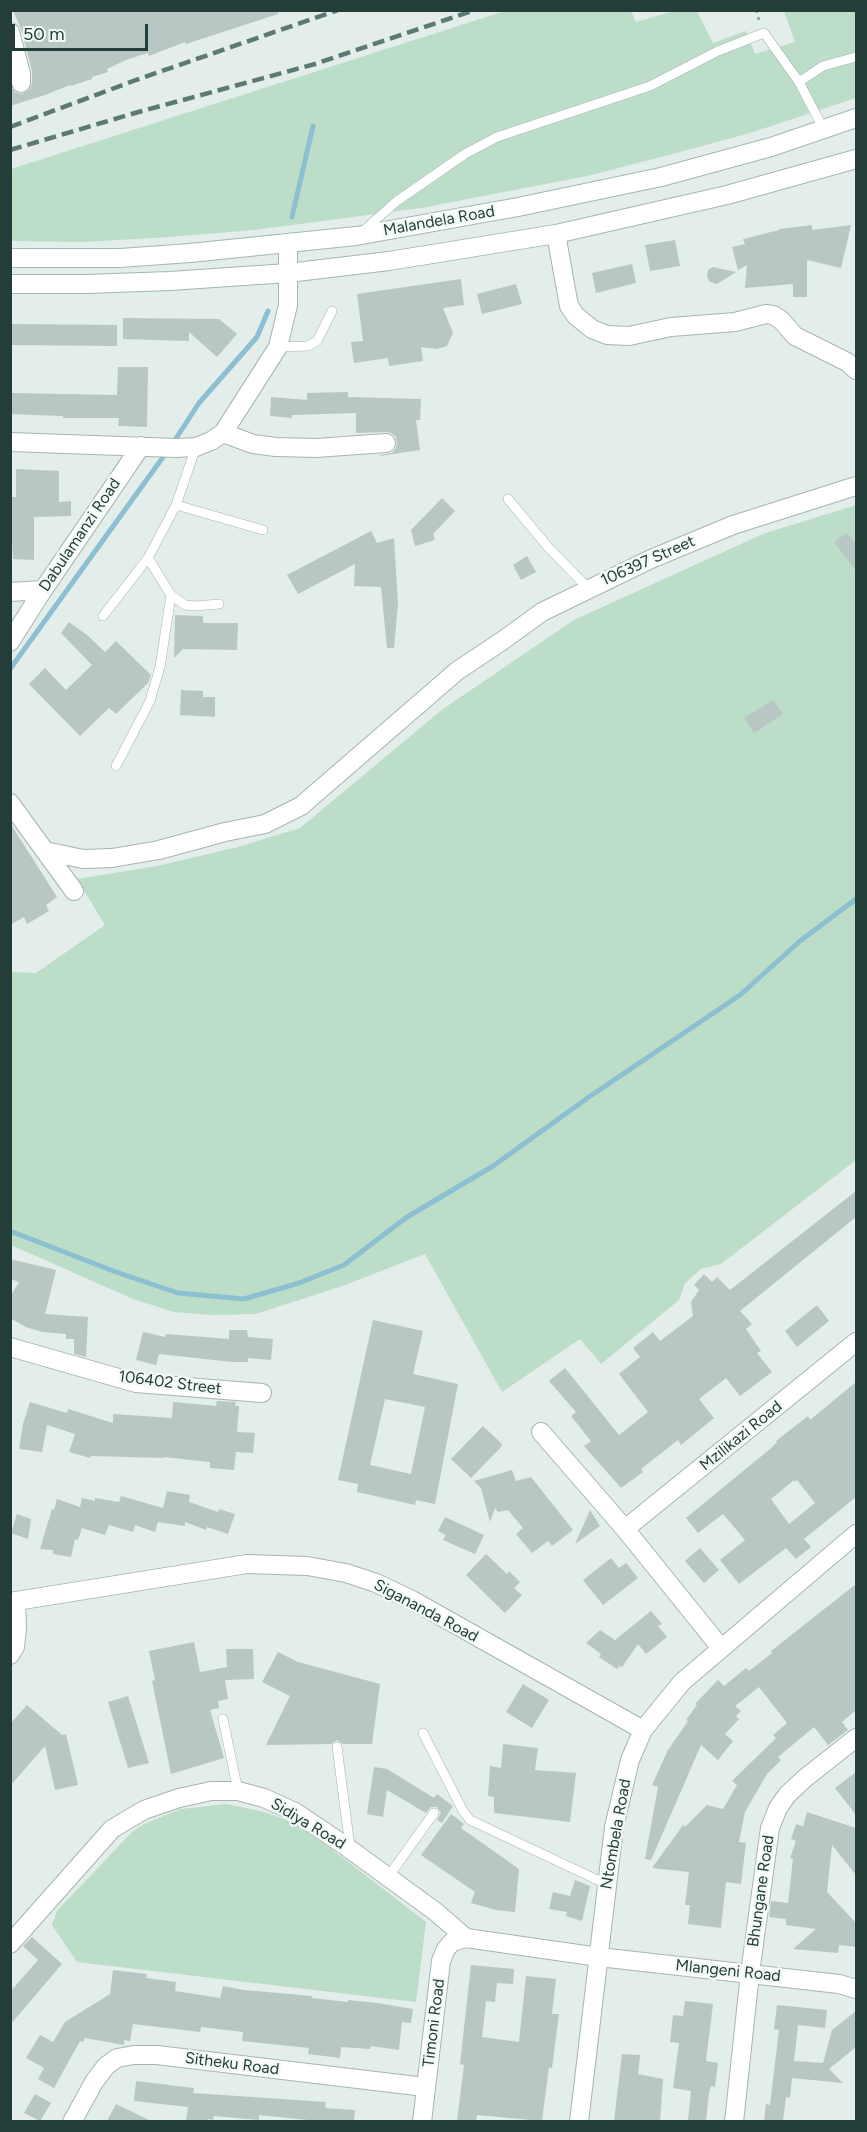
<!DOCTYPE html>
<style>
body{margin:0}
#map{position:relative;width:867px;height:2132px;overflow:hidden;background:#e3ede9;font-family:Figtree,sans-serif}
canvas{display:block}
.frame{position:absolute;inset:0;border:12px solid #233e39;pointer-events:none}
.scale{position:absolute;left:12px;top:24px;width:136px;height:27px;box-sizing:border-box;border:3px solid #233e39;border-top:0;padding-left:8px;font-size:18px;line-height:21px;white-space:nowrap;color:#233e39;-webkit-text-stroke:4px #f3f9f7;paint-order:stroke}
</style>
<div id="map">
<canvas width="867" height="2132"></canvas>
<div class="frame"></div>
<div class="scale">50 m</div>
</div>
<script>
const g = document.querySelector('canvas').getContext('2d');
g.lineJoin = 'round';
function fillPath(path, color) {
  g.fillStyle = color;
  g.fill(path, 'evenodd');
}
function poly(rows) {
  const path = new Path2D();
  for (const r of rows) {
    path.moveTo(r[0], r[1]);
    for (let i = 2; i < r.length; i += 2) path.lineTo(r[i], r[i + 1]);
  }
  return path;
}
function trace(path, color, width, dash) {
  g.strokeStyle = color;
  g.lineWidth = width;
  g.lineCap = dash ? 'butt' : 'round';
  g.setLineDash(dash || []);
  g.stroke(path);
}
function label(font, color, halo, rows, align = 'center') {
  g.font = font + ' Figtree,sans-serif';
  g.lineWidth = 5;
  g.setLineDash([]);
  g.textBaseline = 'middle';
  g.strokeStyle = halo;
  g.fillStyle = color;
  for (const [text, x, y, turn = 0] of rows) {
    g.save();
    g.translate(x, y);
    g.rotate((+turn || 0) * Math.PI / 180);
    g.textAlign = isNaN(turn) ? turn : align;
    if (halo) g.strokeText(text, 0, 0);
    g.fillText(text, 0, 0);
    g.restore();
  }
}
const green = poly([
 [505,11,631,11,636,22,674,11,697,11,713,43,746,31,755,54,795,42,784,11,856,11,856,98,750,133,669,155,587,176,421,208,254,230,170,237,83,242,11,241,11,169],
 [856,505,856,1160,721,1264,701,1269,685,1283,679,1300,601,1364,580,1339,502,1392,425,1254,345,1285,256,1314,212,1315,174,1312,133,1299,11,1245,11,972,36,973,105,925,77,879,157,866,238,847,300,828,443,709,574,620,763,534],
 [226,1804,264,1812,289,1821,312,1834,426,1922,416,2002,77,1962,52,1925,57,1911,133,1831,144,1824,181,1809]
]);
const stream = poly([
 [292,217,313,126],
 [173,443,199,403,257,337,268,311],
 [10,669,166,453],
 [10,1231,116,1272,178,1293,244,1299,299,1283,344,1265,407,1217,493,1166,589,1097,740,995,800,941,856,899]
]);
const building = poly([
 [13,10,149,10,151,12,154,10,278,10,278,14,186,44,185,42,149,56,148,53,126,60,107,69,108,72,92,77,92,79,71,86,70,85,45,95,10,106,10,86,15,92,22,94,30,89,32,83,32,71,21,29],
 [812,225,812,230,851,225,841,268,807,260,807,297,793,297,793,284,745,288,747,265,738,270,732,247,745,244,743,239,779,230,779,229],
 [675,240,680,266,650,271,645,245],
 [632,264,636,283,596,293,592,273],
 [713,267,736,272,717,284,710,282,707,277,708,270],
 [461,279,464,305,443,308,453,333,447,346,437,349,421,347,423,361,389,366,388,358,354,363,351,342,363,341,357,294],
 [516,284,522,304,482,314,477,294],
 [123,318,219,319,237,334,217,357,189,332,189,341,123,339],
 [10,324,117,325,117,346,10,345],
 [118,367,148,367,147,427,118,426,119,418,63,418,63,416,10,414,10,393,117,395],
 [348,392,348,397,421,399,420,420,416,420,420,450,380,456,380,455,392,453,396,448,397,443,396,437,391,433,386,432,356,433,356,413,292,415,292,418,270,416,271,397,307,400,307,393],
 [16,469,59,471,59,502,71,501,71,516,34,517,34,560,13,559,10,497,16,497],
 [442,498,455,511,433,534,435,540,415,546,411,530],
 [371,531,377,543,394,538,398,603,394,648,387,648,381,587,354,586,355,564,298,594,287,575],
 [847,533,856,544,856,571,834,542],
 [527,556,536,572,521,580,513,565],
 [175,615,203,616,203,623,238,623,237,650,183,649,174,658],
 [69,622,87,635,105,652,116,641,151,675,148,683,116,714,109,708,80,736,29,684,45,668,66,690,92,665,61,633],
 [181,690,203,691,203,697,215,697,215,717,180,715],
 [773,700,783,714,754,733,744,718],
 [10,823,57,897,46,905,49,911,27,924,24,917,10,925],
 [856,1191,856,1217,740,1311,752,1324,746,1329,761,1351,757,1353,772,1372,740,1396,726,1378,699,1399,714,1418,681,1445,678,1440,641,1469,643,1472,621,1488,584,1446,591,1441,571,1416,576,1412,549,1381,565,1368,619,1435,648,1412,619,1374,640,1357,633,1348,653,1332,660,1341,693,1316,691,1302,699,1290,694,1285,704,1274,712,1282,717,1277,730,1290],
 [10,1259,56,1270,45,1314,88,1317,86,1357,74,1354,74,1339,66,1339,66,1334,42,1332,26,1327,10,1318,10,1297,19,1282,10,1279],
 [817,1305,829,1321,797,1347,785,1331],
 [373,1320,423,1331,413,1374,458,1384,435,1504,416,1500,415,1505,357,1492,358,1484,338,1480],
 [385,1399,425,1407,411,1474,370,1465],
 [229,1330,247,1330,248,1337,273,1339,271,1360,248,1358,248,1362,232,1362,159,1354,156,1365,136,1360,143,1332,165,1337,166,1334,229,1339],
 [856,1382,856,1497,804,1539,811,1547,796,1559,786,1548,739,1584,720,1560,745,1540,723,1514,698,1533,686,1518,770,1449,777,1442,776,1441,808,1416,810,1420],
 [794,1480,795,1482,797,1480,815,1503,789,1524,771,1499],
 [217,1401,236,1402,235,1406,239,1406,237,1432,255,1433,253,1453,236,1452,234,1470,210,1468,210,1462,164,1457,164,1458,91,1456,90,1458,69,1452,75,1434,47,1425,42,1452,19,1449,23,1424,30,1402,67,1413,68,1409,113,1423,113,1414,172,1418,173,1402,216,1406],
 [483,1426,502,1444,501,1447,471,1478,451,1459],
 [512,1470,516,1481,531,1477,573,1530,552,1546,548,1541,532,1553,516,1534,523,1528,508,1510,498,1512,495,1508,490,1522,481,1488,474,1481],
 [167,1491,190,1495,189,1502,218,1512,219,1509,235,1514,228,1534,207,1527,206,1530,185,1522,185,1526,158,1522,155,1532,135,1525,133,1532,109,1525,105,1535,82,1528,78,1540,75,1539,71,1557,53,1554,53,1550,40,1549,52,1509,54,1510,57,1499,80,1507,82,1498,95,1501,95,1498,119,1502,121,1496,163,1508],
 [590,1510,600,1526,575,1544],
 [17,1514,31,1519,28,1539,11,1533],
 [445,1517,484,1535,475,1554,443,1540,446,1535,438,1531],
 [700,1548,719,1570,704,1583,685,1561],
 [486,1554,507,1574,509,1571,520,1582,514,1588,522,1595,505,1613,466,1575],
 [611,1558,619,1568,626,1563,638,1578,603,1605,583,1580],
 [856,1584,856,1710,842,1722,848,1730,828,1745,814,1727,778,1757,781,1760,767,1774,745,1812,739,1842,746,1843,741,1884,726,1882,721,1928,688,1924,690,1905,685,1905,689,1872,652,1868,683,1825,685,1827,707,1805,723,1809,737,1785,732,1781,776,1738,773,1735,787,1723,759,1687,735,1706,741,1711,736,1716,739,1719,725,1734,733,1741,718,1760,701,1745,651,1860,645,1859,658,1787,652,1785,668,1750,688,1721,686,1720,697,1705,695,1704,718,1680,724,1686,746,1668,749,1671,772,1653,771,1651],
 [651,1611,662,1624,658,1626,667,1637,646,1654,638,1644,622,1667,619,1666,617,1669,599,1657,601,1654,586,1643,600,1630,615,1640],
 [194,1642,200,1672,227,1667,226,1649,253,1649,254,1679,225,1680,228,1699,218,1701,219,1708,210,1710,224,1758,171,1774,152,1681,155,1680,149,1651],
 [278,1652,298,1662,380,1684,372,1744,343,1744,337,1740,331,1744,266,1745,290,1696,262,1682],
 [523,1684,549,1700,532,1728,506,1712],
 [128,1696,149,1763,128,1768,108,1702],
 [27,1705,62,1735,66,1734,78,1785,55,1790,45,1746,10,1786,10,1724],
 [503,1744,538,1748,535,1770,576,1773,570,1822,494,1813,494,1797,488,1796,490,1766,501,1768],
 [374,1767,387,1769,434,1798,437,1794,453,1806,442,1823,437,1820,441,1813,437,1807,431,1807,426,1813,387,1790,383,1817,367,1814],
 [856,1772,856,1815,835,1788],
 [807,1812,856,1828,856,1875,832,1845,827,1892,856,1923,856,1947,839,1945,838,1953,793,1949,816,1929,786,1925,786,1919,769,1917,771,1901,788,1903,793,1859,790,1858,796,1841,791,1839,796,1824,803,1826],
 [451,1814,464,1824,461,1828,519,1869,515,1912,496,1910,471,1903,475,1892,421,1855],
 [575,1880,590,1886,582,1921,566,1916,567,1912,549,1909,553,1892,570,1896],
 [32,1937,62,1964,10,2025,10,1992,38,1960,23,1946],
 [471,1965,514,1969,513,1984,497,1983,495,2002,486,2001,482,2037,519,2042,526,1976,556,1979,552,2014,559,2014,552,2068,549,2067,542,2121,477,2115,476,2121,457,2121,464,2065,460,2064],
 [113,1970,147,1974,146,1978,176,1982,175,1991,220,1998,223,1986,244,1990,312,1996,312,1998,348,2002,348,2000,377,2003,413,2009,411,2023,402,2022,399,2050,371,2046,370,2049,341,2047,340,2058,308,2054,309,2048,242,2041,243,2032,201,2027,200,2032,133,2024,130,2041,124,2040,124,2045,85,2038,83,2042,80,2041,54,2088,38,2079,44,2068,26,2058,40,2035,53,2042,65,2022,110,1994],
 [685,2001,713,2004,706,2061,718,2063,715,2087,711,2086,709,2093,706,2121,688,2120,691,2091,673,2088,679,2043,670,2042,673,2015,683,2016],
 [777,2005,827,2010,825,2028,798,2025,794,2061,823,2063,832,2030,856,2011,856,2047,829,2069,843,2083,792,2078,790,2098,786,2097,783,2121,764,2121,766,2104,770,2105,779,2030,774,2029],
 [622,2054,640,2055,638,2074,663,2079,660,2121,614,2121],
 [136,2081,194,2088,193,2093,326,2102,325,2108,355,2110,354,2121,318,2121,259,2115,259,2120,214,2116,213,2120,208,2119,207,2121,186,2121,188,2107,134,2101],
 [35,2094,51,2103,40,2121,24,2113],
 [116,2104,151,2121,107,2121]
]);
const path = poly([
 [756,10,759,20]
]);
const lane = poly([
 [799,82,823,66,856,57],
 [363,231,397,201,465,154,497,137,650,86,718,51,764,33,799,82,824,130],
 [278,347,308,346,317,341,332,311],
 [508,499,548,547,588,588],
 [176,505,263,530],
 [148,558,171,595,185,605,195,606,219,604],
 [103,616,148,558,176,505,196,447],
 [116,766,150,701,160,667,171,595],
 [223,1719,238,1791],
 [423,1733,463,1811,470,1820,606,1884],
 [337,1747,350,1847],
 [388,1877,434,1813]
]);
const street = poly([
 [10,32,21,74,21,83],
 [556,234,569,306,576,316,592,329,607,335,629,336,671,327,735,322,766,314,773,315,781,320,795,336,847,362,856,370],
 [223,433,253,444,276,447,316,448,386,443],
 [10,442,176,448,196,447,211,441,223,433,278,347,288,305,288,244],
 [10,592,43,590],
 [10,642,43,590,141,446],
 [10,803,74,891],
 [45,851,83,859,112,858,159,850,225,832,265,824,301,806,457,671,502,641,542,612,651,559,733,525,856,486],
 [10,1347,136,1383,262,1393],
 [541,1432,625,1529,721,1648],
 [625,1529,856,1342],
 [10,1602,247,1564,307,1566,346,1573,376,1583,412,1600,643,1730],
 [10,1655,15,1647,17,1629,16,1601],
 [10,1944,112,1829,144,1810,179,1798,211,1791,238,1791,264,1798,295,1812,344,1845,436,1912,466,1938,599,1957,839,1984,856,1989],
 [72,2122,94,2082,106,2066,117,2058,134,2055,157,2055,425,2087],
 [422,2122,441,1961,446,1949,452,1942,466,1938],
 [579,2122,614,1827,630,1760,643,1730,682,1682,856,1534],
 [734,2122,750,1973,770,1828,778,1808,787,1795,804,1779,856,1738]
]);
const secondary = poly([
 [10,258,120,258,190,253,356,236,518,207,661,177,771,147,856,118],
 [10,284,86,284,170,281,288,273,389,261,556,234,727,195,856,159]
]);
const rail = poly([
 [10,127,136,80,338,10],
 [10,150,135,113,315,64,475,10]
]);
const streetNames = [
 ["Malandela Road",439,221,-10],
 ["Dabulamanzi Road",80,535,-56],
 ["106397 Street",648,561,-24],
 ["106402 Street",170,1383,7],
 ["Mzilikazi Road",741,1436,-39],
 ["Sigananda Road",426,1611,28],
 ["Sidiya Road",308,1824,31],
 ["Ntombela Road",616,1834,-80],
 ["Bhungane Road",761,1891,-82],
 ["Mlangeni Road",728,1971,6],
 ["Timoni Road",434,2023,-83],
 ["Sitheku Road",232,2064,7]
];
fillPath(green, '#bcddc8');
trace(stream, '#8cbfd1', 5);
fillPath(building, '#b8c7c3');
trace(lane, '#a6b5b1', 10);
trace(street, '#a6b5b1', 20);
trace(secondary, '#a1b8b2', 20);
trace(path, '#84b0a6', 3, [3, 4.5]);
trace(lane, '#fff', 9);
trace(street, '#fff', 18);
trace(secondary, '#fff', 18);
trace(rail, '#5d7974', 4.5, [12, 6]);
label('16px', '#233e39', '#f3f9f7', streetNames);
</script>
